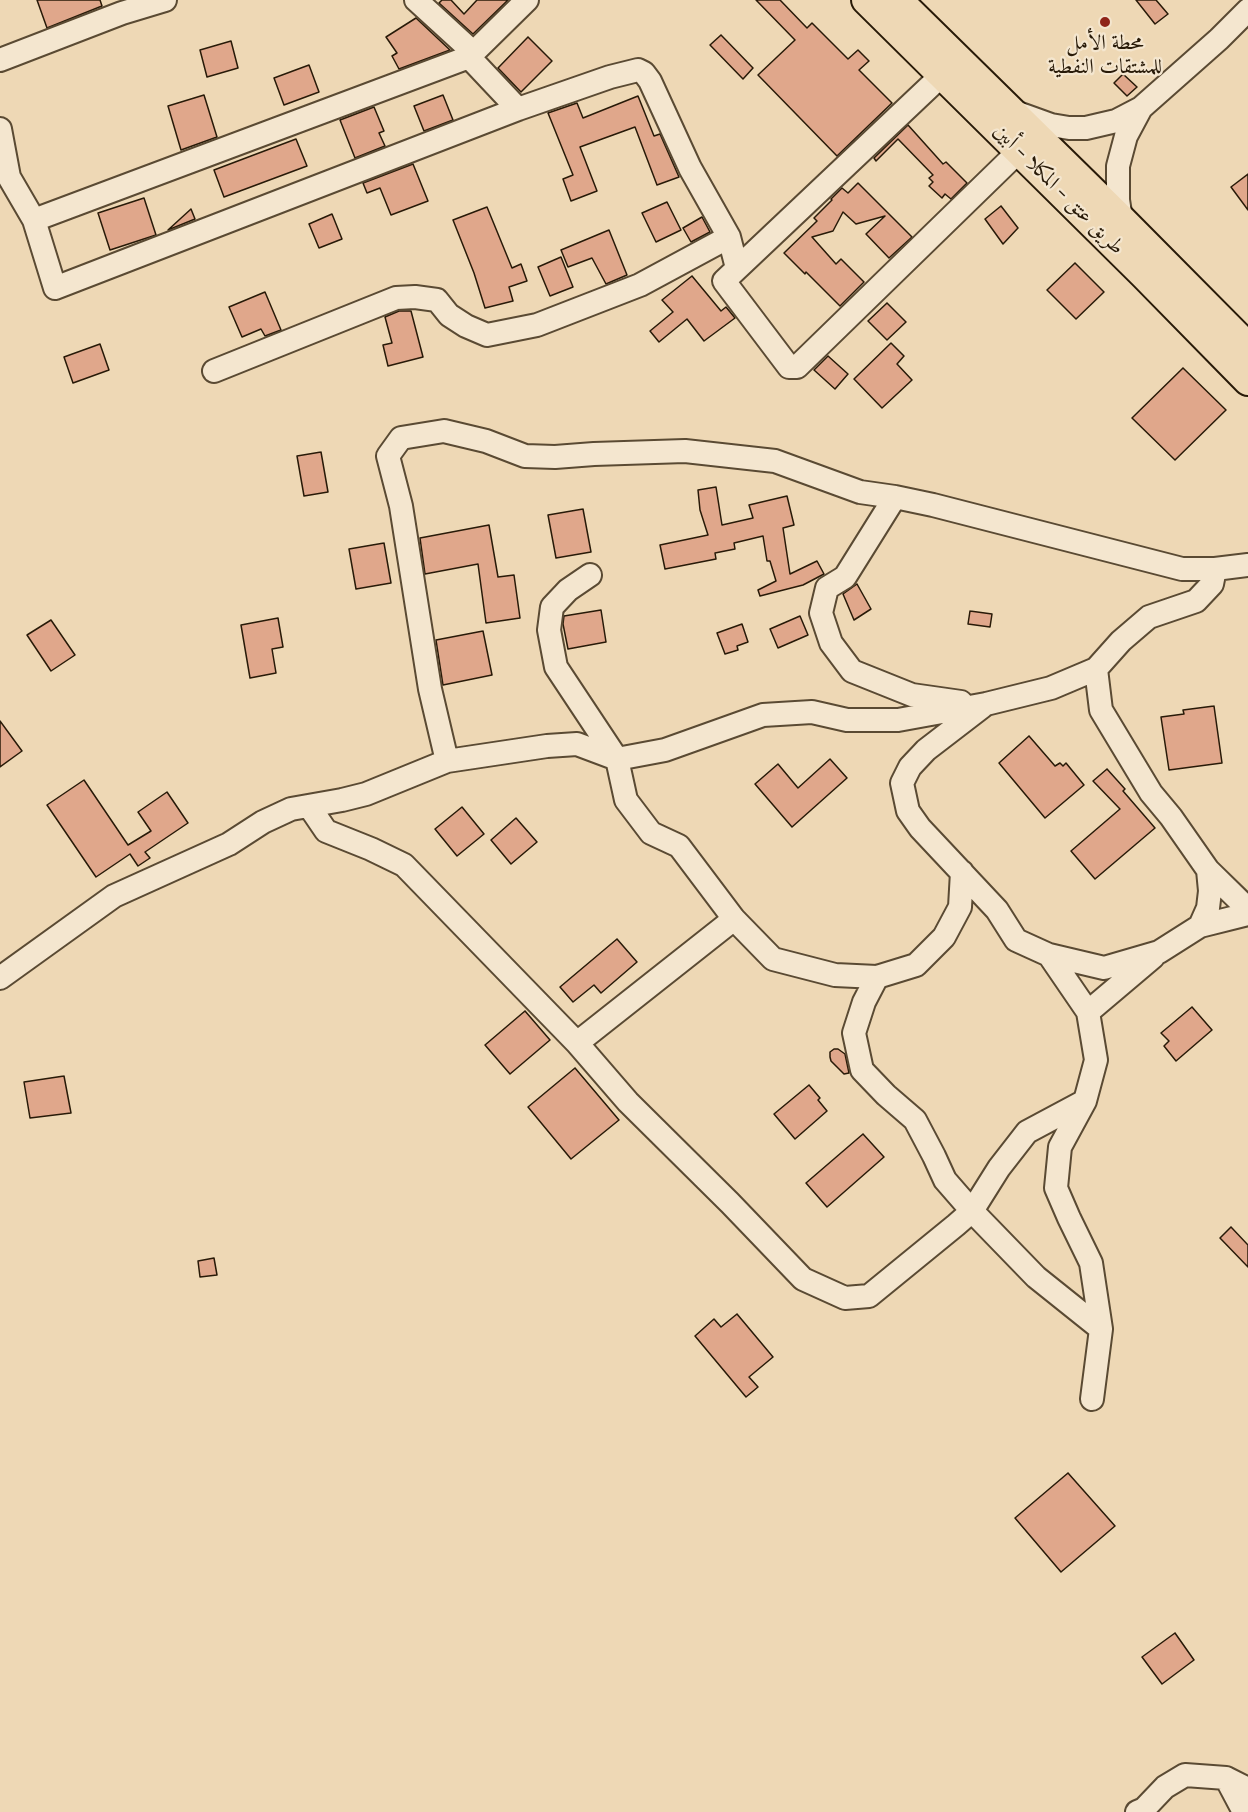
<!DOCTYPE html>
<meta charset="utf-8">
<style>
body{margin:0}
canvas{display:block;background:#eed8b5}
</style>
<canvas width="1248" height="1812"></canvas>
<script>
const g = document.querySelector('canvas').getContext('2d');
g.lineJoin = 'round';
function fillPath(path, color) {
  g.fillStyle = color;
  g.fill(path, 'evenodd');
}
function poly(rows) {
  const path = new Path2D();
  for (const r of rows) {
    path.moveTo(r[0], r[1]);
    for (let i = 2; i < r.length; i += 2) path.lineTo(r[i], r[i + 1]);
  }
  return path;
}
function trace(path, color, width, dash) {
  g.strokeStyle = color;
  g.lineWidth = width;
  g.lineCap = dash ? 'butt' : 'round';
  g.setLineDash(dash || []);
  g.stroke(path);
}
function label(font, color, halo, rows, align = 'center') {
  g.font = font + ' Cardo,Amiri,serif';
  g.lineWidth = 4.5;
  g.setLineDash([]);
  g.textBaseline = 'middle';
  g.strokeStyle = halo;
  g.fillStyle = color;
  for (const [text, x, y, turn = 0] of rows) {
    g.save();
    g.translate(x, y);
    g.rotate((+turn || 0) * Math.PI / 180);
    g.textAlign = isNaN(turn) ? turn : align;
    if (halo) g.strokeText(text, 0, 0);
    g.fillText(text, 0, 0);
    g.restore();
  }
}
const building = poly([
 [37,0,100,0,102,6,47,28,37,0],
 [442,0,451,0,464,14,477,0,508,0,473,34,439,3,442,0],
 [756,0,780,0,807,28,812,23,848,59,858,50,869,61,859,70,892,103,837,156,758,75,795,40,756,0],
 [1136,0,1156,0,1168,14,1155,24,1136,0],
 [416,18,450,50,399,69,392,56,397,53,386,37,416,18],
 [721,35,753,68,743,79,710,45,721,35],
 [528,37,552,61,521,92,498,68,528,37],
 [231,41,238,68,207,77,200,50,231,41],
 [309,65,319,92,284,105,274,78,309,65],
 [1123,74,1137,87,1127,96,1114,83,1123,74],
 [204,95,217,137,181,150,168,106,204,95],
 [443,95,453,120,424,131,414,106,443,95],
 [638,96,654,136,660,134,679,177,657,185,635,127,580,147,597,191,571,201,563,179,573,175,548,113,577,103,583,118,638,96],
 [374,107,384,131,379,133,385,146,355,158,340,120,374,107],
 [908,125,943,164,946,162,967,183,951,199,945,194,942,198,929,186,933,182,929,178,933,175,898,139,876,161,874,158,908,125],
 [296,139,307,166,224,197,214,170,296,139],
 [413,164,428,201,391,215,380,188,367,193,363,183,413,164],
 [1248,174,1248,210,1231,187,1248,174],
 [858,183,912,237,889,258,866,234,885,216,856,224,843,212,833,231,812,237,836,264,841,259,864,282,840,306,806,272,805,274,784,253,817,221,814,218,832,200,831,199,842,188,848,193,858,183],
 [144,198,156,235,110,250,98,213,144,198],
 [667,202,681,230,656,242,642,213,667,202],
 [1001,206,1018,228,1003,244,985,219,1001,206],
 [487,207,512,268,521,264,527,281,509,287,513,301,485,308,474,273,453,220,487,207],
 [191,209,195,219,168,230,191,209],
 [332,214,342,239,319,248,309,224,332,214],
 [702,217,710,232,691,242,683,228,702,217],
 [609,230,627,275,606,284,592,258,568,267,561,250,609,230],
 [561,257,573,287,550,296,538,267,561,257],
 [1075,263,1104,292,1076,319,1047,290,1075,263],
 [692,276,721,311,726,307,735,318,704,341,687,319,659,342,650,331,673,312,662,300,692,276],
 [265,292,281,330,265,336,261,329,242,337,229,307,265,292],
 [887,303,906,322,887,340,868,321,887,303],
 [399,311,411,311,423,357,388,366,383,345,392,343,385,317,399,311],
 [891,343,904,356,897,364,912,380,882,408,854,379,891,343],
 [100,344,109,370,73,383,64,357,100,344],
 [828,356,848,374,835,389,814,370,828,356],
 [1183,368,1226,410,1175,460,1132,418,1183,368],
 [321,452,328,492,304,496,297,456,321,452],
 [716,487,722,525,753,518,749,505,787,496,794,525,783,528,790,574,817,561,824,574,803,585,760,596,758,590,776,581,770,561,767,561,763,536,734,543,735,549,715,553,716,559,665,569,660,545,708,535,700,510,698,490,716,487],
 [583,509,591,552,556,558,548,515,583,509],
 [489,525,498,577,514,575,520,618,486,623,478,564,425,574,420,538,489,525],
 [384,543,391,583,356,589,349,549,384,543],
 [857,584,871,609,854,620,843,594,857,584],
 [601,610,606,642,568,649,563,624,564,616,601,610],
 [970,611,992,614,990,627,968,624,970,611],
 [800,616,808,635,778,648,770,629,800,616],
 [278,618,283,647,272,649,276,673,250,678,241,625,278,618],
 [51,620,75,655,51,671,27,635,51,620],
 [742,624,748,642,737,646,738,650,725,654,717,633,742,624],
 [483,631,492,675,443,685,436,640,483,631],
 [1214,706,1222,763,1169,770,1161,717,1184,714,1183,710,1214,706],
 [0,721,22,751,0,767,0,721],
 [1029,736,1055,766,1060,763,1063,766,1066,763,1084,785,1045,818,999,763,1029,736],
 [830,759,847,778,792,827,755,784,778,764,798,788,830,759],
 [1107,769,1125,789,1123,791,1155,828,1095,879,1071,851,1120,809,1093,781,1107,769],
 [84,780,128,845,151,831,138,812,167,792,188,823,145,852,150,858,138,866,130,854,96,877,47,805,84,780],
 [462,807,484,834,457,856,435,829,462,807],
 [516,818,537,842,511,864,491,840,516,818],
 [617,939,637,962,601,993,594,985,573,1002,560,987,617,939],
 [1192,1007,1212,1030,1176,1061,1164,1046,1169,1041,1161,1033,1192,1007],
 [525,1011,550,1040,510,1074,485,1045,525,1011],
 [834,1049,838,1049,845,1054,849,1073,844,1074,831,1061,830,1057,830,1052,834,1049],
 [575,1068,619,1120,571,1159,528,1107,575,1068],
 [64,1076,71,1113,30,1118,24,1082,64,1076],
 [809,1085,820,1098,818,1100,827,1111,795,1139,774,1114,809,1085],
 [863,1134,884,1157,827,1207,806,1183,863,1134],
 [1231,1227,1248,1245,1248,1267,1220,1238,1231,1227],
 [214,1258,217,1275,200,1277,198,1261,214,1258],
 [737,1314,773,1357,749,1377,758,1387,746,1397,695,1336,714,1319,721,1327,737,1314],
 [1068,1473,1115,1526,1061,1572,1015,1518,1068,1473],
 [1175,1633,1194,1660,1162,1684,1142,1657,1175,1633]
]);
const minor = poly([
 [416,0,474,53],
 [469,57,518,109],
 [0,60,122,13,165,0],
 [942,75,724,281,789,367,797,367,1019,151],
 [1015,112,1051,125,1069,128,1086,128,1116,121,1141,108,1219,39,1248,10],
 [0,129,9,177,34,220,55,288,518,109,610,77,638,70,644,73,650,81,690,168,729,237,737,268],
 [1121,219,1118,200,1118,166,1126,136,1141,108],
 [34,220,469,57,527,0],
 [214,371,396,298,415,297,437,300,449,315,466,326,487,335,537,325,640,285,729,237],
 [895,497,845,577,827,588,821,613,831,643,852,671,912,695,961,702],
 [590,575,568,590,552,607,549,630,556,667,617,759,626,800,651,833,679,846,734,919,773,959,835,975,877,977,916,965,944,937,960,907,962,872],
 [1096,669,1101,710,1151,793,1171,817,1208,870,1248,909],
 [982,707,926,750,910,767,902,783,908,811,920,828,997,910,1016,940,1049,955,1104,968,1159,952,1200,926,1248,914],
 [447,761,430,689,401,506,388,456,401,438,444,431,486,441,525,456,555,457,594,454,685,451,775,461,860,492,895,497,933,505,1182,569,1215,569,1248,565],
 [309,806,326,831,371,849,404,865,577,1043,628,1102,730,1203,803,1279,845,1298,869,1296,956,1225,972,1211,999,1168,1027,1132,1085,1101],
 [1200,926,1208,908,1210,891,1208,870],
 [1049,955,1088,1012,1096,1060,1085,1101,1060,1147,1056,1188,1069,1218,1091,1263,1101,1329,1092,1399],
 [877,977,864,1002,854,1033,862,1070,886,1095,915,1120,934,1156,945,1180,972,1211,1036,1277,1101,1329],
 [0,978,114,896,229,844,263,822,291,809,342,800,366,794,447,761,547,746,577,744,617,759,665,750,763,715,812,712,847,720,898,720,986,704,1051,688,1096,669,1121,641,1149,617,1196,601,1212,584,1215,569],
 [1088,1012,1153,957],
 [577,1043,734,919],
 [1226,1778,1244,1812],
 [1137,1812,1144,1809,1165,1787,1185,1775,1226,1778,1248,1789]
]);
const major = poly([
 [866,0,1144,275,1248,381],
 [898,0,1121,219,1248,347]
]);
const markers = [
 [1105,22,6,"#8f2418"]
];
const poiNames = [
 ["محطة الأمل",1105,44],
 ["للمشتقات النفطية",1105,68]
];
const streetNames = [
 ["طريق عتق - المكلا - أبين",1058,190,45]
];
fillPath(building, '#e0a78b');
trace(building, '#281a08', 1.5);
trace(minor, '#5a4a33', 26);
trace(major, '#281a08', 32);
trace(minor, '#f4e6cf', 22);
trace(major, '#eed8b5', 28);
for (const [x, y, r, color] of markers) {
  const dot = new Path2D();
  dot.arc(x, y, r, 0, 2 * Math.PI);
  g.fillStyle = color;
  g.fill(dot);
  trace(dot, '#f4e6cf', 2);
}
label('21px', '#281a08', '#f4e6cf', poiNames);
label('21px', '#281a08', '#f4e6cf', streetNames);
</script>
